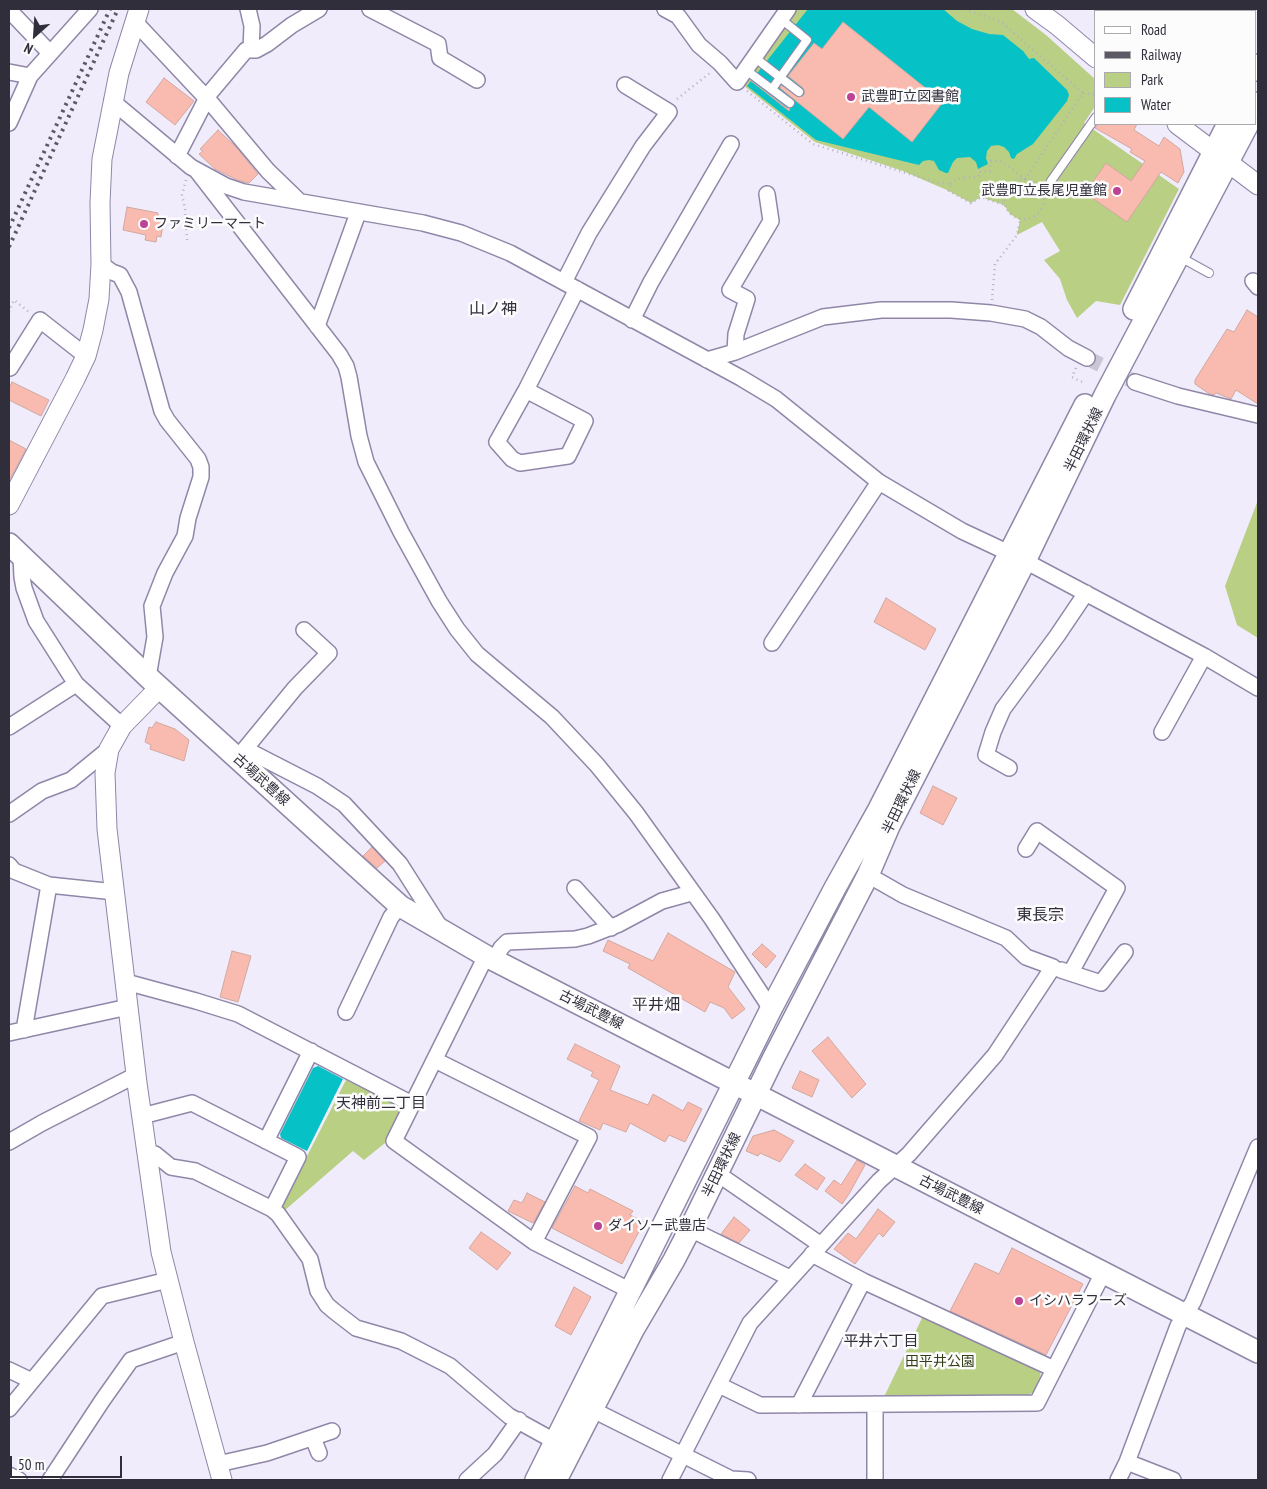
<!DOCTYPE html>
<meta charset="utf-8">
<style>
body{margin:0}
#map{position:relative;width:1267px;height:1489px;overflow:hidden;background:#f0ecfb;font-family:"PT Sans Narrow",sans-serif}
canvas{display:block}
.frame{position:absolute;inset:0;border:10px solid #312e3b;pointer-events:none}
.legend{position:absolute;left:1094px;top:10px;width:162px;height:115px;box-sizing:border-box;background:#fcfcfc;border:1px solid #abaaaf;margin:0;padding:6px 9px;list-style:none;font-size:15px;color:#312e3b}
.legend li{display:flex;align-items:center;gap:10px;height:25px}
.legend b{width:25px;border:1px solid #abaaaf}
.north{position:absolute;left:10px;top:10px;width:50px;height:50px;-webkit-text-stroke:4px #fcfcfc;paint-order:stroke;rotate:206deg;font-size:14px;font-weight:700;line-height:20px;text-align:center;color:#312e3b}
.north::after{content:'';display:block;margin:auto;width:18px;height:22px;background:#312e3b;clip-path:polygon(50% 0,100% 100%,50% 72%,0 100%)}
.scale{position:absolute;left:10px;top:1456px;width:112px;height:22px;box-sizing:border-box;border:2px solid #312e3b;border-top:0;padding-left:6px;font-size:15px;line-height:18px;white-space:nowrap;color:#312e3b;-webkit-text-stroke:4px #fcfcfc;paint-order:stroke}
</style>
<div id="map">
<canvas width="1267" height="1489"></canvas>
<div class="frame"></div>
<ul class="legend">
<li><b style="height:6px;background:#fff"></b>Road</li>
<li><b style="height:6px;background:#5c5866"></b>Railway</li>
<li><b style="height:14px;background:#b8cf84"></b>Park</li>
<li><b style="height:14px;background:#06c1c5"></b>Water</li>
</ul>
<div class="north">N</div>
<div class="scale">50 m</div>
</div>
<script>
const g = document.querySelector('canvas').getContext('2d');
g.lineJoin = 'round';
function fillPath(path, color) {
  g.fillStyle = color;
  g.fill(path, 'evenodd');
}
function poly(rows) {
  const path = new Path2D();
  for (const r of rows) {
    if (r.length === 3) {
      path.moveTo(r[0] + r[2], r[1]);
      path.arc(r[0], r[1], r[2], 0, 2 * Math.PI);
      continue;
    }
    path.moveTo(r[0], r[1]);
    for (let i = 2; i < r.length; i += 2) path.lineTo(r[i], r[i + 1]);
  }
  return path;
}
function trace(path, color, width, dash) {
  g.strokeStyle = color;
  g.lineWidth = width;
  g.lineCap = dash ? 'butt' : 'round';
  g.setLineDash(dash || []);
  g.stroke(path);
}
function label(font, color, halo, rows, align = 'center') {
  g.font = font + ' "PT Sans Narrow","Noto Sans JP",sans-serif';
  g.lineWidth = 5;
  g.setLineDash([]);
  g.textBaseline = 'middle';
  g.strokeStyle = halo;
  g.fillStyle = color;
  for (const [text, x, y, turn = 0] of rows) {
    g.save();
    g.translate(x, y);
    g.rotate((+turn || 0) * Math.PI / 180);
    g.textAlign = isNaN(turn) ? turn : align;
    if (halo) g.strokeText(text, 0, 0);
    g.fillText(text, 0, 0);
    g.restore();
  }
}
const green = poly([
 [795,9,1012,9,1046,35,1096,80,1096,105,1084,123,1179,189,1120,305,1096,301,1077,318,1067,300,1060,279,1044,260,1060,251,1042,222,1017,235,1020,220,1010,214,1004,205,981,197,971,203,949,191,903,171,815,142,743,85],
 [1258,500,1258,638,1237,625,1225,586],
 [346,1080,398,1105,401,1111,385,1143,364,1160,353,1151,284,1211,281,1207],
 [923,1316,1040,1371,1041,1378,1034,1392,1026,1396,884,1397]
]);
const water = poly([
 [808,9,943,9,957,21,972,29,989,34,1003,35,1023,51,1029,59,1034,58,1067,90,1069,95,1067,101,1033,144,1017,154,1014,159,1011,158,1009,152,1004,147,998,145,991,146,987,151,986,158,988,164,978,169,976,162,970,157,957,158,953,162,948,173,946,173,939,170,934,161,929,160,923,161,919,165,816,140,747,86],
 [318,1066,343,1079,307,1151,281,1138,280,1134,313,1068]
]);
const building = poly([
 [843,22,943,102,912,142,869,107,843,139,780,88,781,85,798,97,803,96,805,92,803,88,788,76,814,43,822,49,843,22],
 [164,78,194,101,175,125,146,102,164,78],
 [750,80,787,108,790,108,789,111,750,80],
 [1098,124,1137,124,1134,130,1159,146,1164,137,1180,149,1184,172,1178,183,1161,172,1127,222,1085,193,1106,163,1131,181,1145,161,1130,152,1132,149,1095,128,1098,124],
 [218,130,236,147,258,174,249,183,237,180,215,169,199,154,203,151,200,149,218,130],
 [127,207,158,213,158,216,164,218,161,237,157,236,156,242,145,240,146,235,123,230,127,207],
 [1247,310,1258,317,1258,404,1236,390,1231,399,1216,393,1214,395,1208,393,1195,384,1195,380,1227,329,1234,332,1247,310],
 [12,382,49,400,41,416,9,400,9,388,12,382],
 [9,440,26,449,9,481,9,440],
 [886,598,936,629,925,650,874,622,886,598],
 [156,722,175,729,189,740,184,761,150,749,151,745,145,742,149,727,152,728,156,722],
 [933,786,957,798,943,825,920,813,933,786],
 [372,847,385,861,377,868,363,856,372,847],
 [668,933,735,972,728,987,745,1009,732,1019,724,1008,710,1002,705,1012,628,968,630,964,603,951,608,940,653,961,668,933],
 [762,944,776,956,766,968,752,954,762,944],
 [232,951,251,956,238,1002,220,997,232,951],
 [828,1037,866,1084,852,1098,812,1051,828,1037],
 [575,1044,620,1066,610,1090,648,1105,653,1094,683,1111,688,1102,702,1109,685,1142,669,1135,665,1142,630,1123,626,1132,603,1123,600,1130,579,1121,599,1080,591,1076,593,1072,567,1059,575,1044],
 [800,1071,819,1080,812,1097,792,1088,800,1071],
 [774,1130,794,1141,780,1162,760,1153,758,1156,746,1151,753,1136,774,1130],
 [857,1160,865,1165,849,1194,842,1204,825,1191,834,1180,841,1185,857,1160],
 [805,1164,825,1178,817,1190,795,1175,805,1164],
 [575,1186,588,1193,590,1189,633,1211,630,1215,644,1222,622,1264,552,1228,575,1186],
 [527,1193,545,1202,533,1223,508,1211,514,1200,522,1203,527,1193],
 [878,1209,895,1222,883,1237,879,1233,855,1264,834,1249,848,1233,856,1239,878,1209],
 [734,1217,750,1230,739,1243,721,1234,734,1217],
 [481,1232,511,1253,497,1270,469,1248,481,1232],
 [1012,1248,1083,1284,1046,1355,950,1311,975,1263,999,1274,1012,1248],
 [574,1287,591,1297,571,1335,555,1326,574,1287]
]);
const minorTunnel = poly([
 [1087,358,1135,382]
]);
const path = poly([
 [747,91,813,144,938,183,951,184,949,191,971,203,981,197,1004,205],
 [1083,93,1096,95],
 [677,99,710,73],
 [1024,199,20],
 [186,180,182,195,185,209,187,240],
 [951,184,956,179,979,176,979,172,990,171,991,161,1002,161,1025,179,1083,93,1001,22,964,9],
 [992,300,995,264,1017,235,1020,220],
 [9,312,14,300,29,312],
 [1076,368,1072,377,1084,383]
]);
const service = poly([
 [754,57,799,92],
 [746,70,790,103],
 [772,89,807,40,781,19],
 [1051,181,1096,117],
 [1180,257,1209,273]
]);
const minor = poly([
 [370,9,438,44,440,58,477,80],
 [665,9,678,16,699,45,720,63,737,82,788,9],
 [9,10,50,53],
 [135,22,211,103,268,171,298,200],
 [251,50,256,50,267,44,292,25,319,9],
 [9,72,30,76],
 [112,101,191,167,226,186,244,192,423,223,461,233,510,253,741,378,776,399,879,482,962,531,1009,553],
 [9,123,30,76,90,9],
 [177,156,209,94,246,50,251,50,252,26,248,9],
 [197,171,339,354,346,366,349,377,359,436,366,462,401,532,439,601,457,629,477,654,552,717,597,765,636,813,712,919,771,1009],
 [101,264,112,272,120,275,129,292,162,411,167,420,198,459,201,467,201,477,188,518,185,536,165,573,152,606,155,637,148,677],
 [1253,281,1258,287],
 [564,282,589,233,643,146,669,112,625,85],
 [632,320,651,282,731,144],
 [317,326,358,213],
 [735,352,736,334,747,299,730,290,771,221,767,194],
 [707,360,735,352,823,317,881,310,951,310,991,313,1025,319,1041,327,1068,348,1087,358],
 [10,368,40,320,86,356],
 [1135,382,1178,396,1258,415],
 [526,390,585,421,568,456,520,463,512,459,497,442,526,390,577,289],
 [21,556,22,577,24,588,36,621,76,684,122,726],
 [1025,561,1204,656,1258,688],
 [772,643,879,482],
 [9,727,76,684],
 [1162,732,1204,656],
 [245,749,317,786,344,804,400,864,440,927],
 [240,755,295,688,329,653,304,630],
 [1009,768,986,755,993,732,1003,709,1057,636,1086,593],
 [9,814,42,791,71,780,109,749],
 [1026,849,1037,831,1117,888,1071,972],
 [9,865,14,871,49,885,115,892],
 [575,888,611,928],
 [486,956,394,1141,534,1242,631,1291],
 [495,960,501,948,507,942,575,939,588,936,619,924,662,901,691,893],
 [1061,970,1101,983,1125,952],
 [126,982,196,1001,238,1014,412,1104],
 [346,1012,391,917,400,906],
 [24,1030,49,885],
 [9,1033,128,1007],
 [435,1060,589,1137,534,1242],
 [142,1116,192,1103,298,1157,272,1209],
 [266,1141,311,1051],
 [9,1142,42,1123,136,1075],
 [146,1154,155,1154,171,1167,195,1171,272,1209,278,1214,310,1259,318,1291,327,1305,334,1311,356,1328,401,1341,450,1366,509,1416,556,1442],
 [718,1174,821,1245],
 [690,1229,790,1278],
 [812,1254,863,1281,1054,1369],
 [9,1370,32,1381],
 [719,1385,760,1405,1037,1403,1103,1273],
 [875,1404,875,1480],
 [799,1405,863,1281],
 [9,1409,102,1296,168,1280],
 [593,1410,731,1479,748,1480],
 [313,1438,319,1453],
 [1127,1462,1173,1480],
 [218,1464,267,1453,332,1431],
 [9,1475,19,1480],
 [50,1480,102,1401,131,1360,184,1342],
 [467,1480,495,1454,519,1420],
 [670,1480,750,1323,879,1181,909,1154,995,1055,1053,967,1026,957,1006,938,903,895,868,875],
 [1118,1480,1127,1462,1178,1326,1193,1302,1258,1147]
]);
const tertiary = poly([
 [1035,9,1057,25,1096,58],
 [1177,124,1258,185],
 [9,505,75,379,86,356,93,330,99,299,101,264,100,203,102,159,119,73,139,9],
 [160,687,122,726,109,749,105,773,107,829,137,1083,161,1252,184,1342,222,1480]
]);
const secondary = poly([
 [1256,70,1258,65],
 [1256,108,1258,103],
 [1134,309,1228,124],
 [9,544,148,677,400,906,486,956,1258,1352],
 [536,1480,771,1009,835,888,879,809,1085,405],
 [556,1480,633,1330,674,1260,690,1229,773,1059,868,875,889,826,1025,561,1105,395,1248,124]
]);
const rail = poly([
 [9,228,110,9],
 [9,247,118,9]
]);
const markers = [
 [851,97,5,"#bb4295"],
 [1117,191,5,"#bb4295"],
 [144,224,5,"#bb4295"],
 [598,1226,5,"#bb4295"],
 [1019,1301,5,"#bb4295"]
];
const poiNames = [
 ["武豊町立図書館",861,97],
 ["武豊町立長尾児童館",1107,191,"right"],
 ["ファミリーマート",154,224],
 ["ダイソー武豊店",608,1226],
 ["イシハラフーズ",1029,1301]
];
const streetNames = [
 ["半田環状線",1084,440,-64],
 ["古場武豊線",261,780,42],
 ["半田環状線",902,802,-64],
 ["古場武豊線",591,1010,27],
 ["半田環状線",722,1165,-64],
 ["古場武豊線",951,1195,27]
];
const parkNames = [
 ["田平井公園",940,1362]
];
const neighbourhoodNames = [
 ["天神前二丁目",381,1104],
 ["平井六丁目",881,1342]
];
const quarterNames = [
 ["山ノ神",493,309],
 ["東長宗",1040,915],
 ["平井畑",656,1005]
];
fillPath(green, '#b8cf84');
fillPath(water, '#06c1c5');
fillPath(building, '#f9bbaf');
trace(building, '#d0a8a0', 1);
trace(minorTunnel, '#cac6d5', 15, [15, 8]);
trace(service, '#9087a8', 10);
trace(minor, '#9087a8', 18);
trace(tertiary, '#9087a8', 21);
trace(secondary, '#9087a8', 24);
trace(path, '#b4b0bf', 2.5, [1, 4]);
trace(service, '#fff', 8);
trace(minor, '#fff', 15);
trace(tertiary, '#fff', 19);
trace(secondary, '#fff', 21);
trace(rail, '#5c5866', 4, [2.5, 5]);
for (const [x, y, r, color] of markers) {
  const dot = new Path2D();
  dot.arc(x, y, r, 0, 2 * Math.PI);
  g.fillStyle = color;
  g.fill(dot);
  trace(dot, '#fcfcfc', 2);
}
label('14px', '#312e3b', '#fcfcfc', poiNames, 'left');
label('14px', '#312e3b', '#fcfcfc', streetNames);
label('14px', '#343e17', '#fcfcfc', parkNames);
label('15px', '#312e3b', '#fcfcfc', neighbourhoodNames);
label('16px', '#312e3b', '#fcfcfc', quarterNames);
</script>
